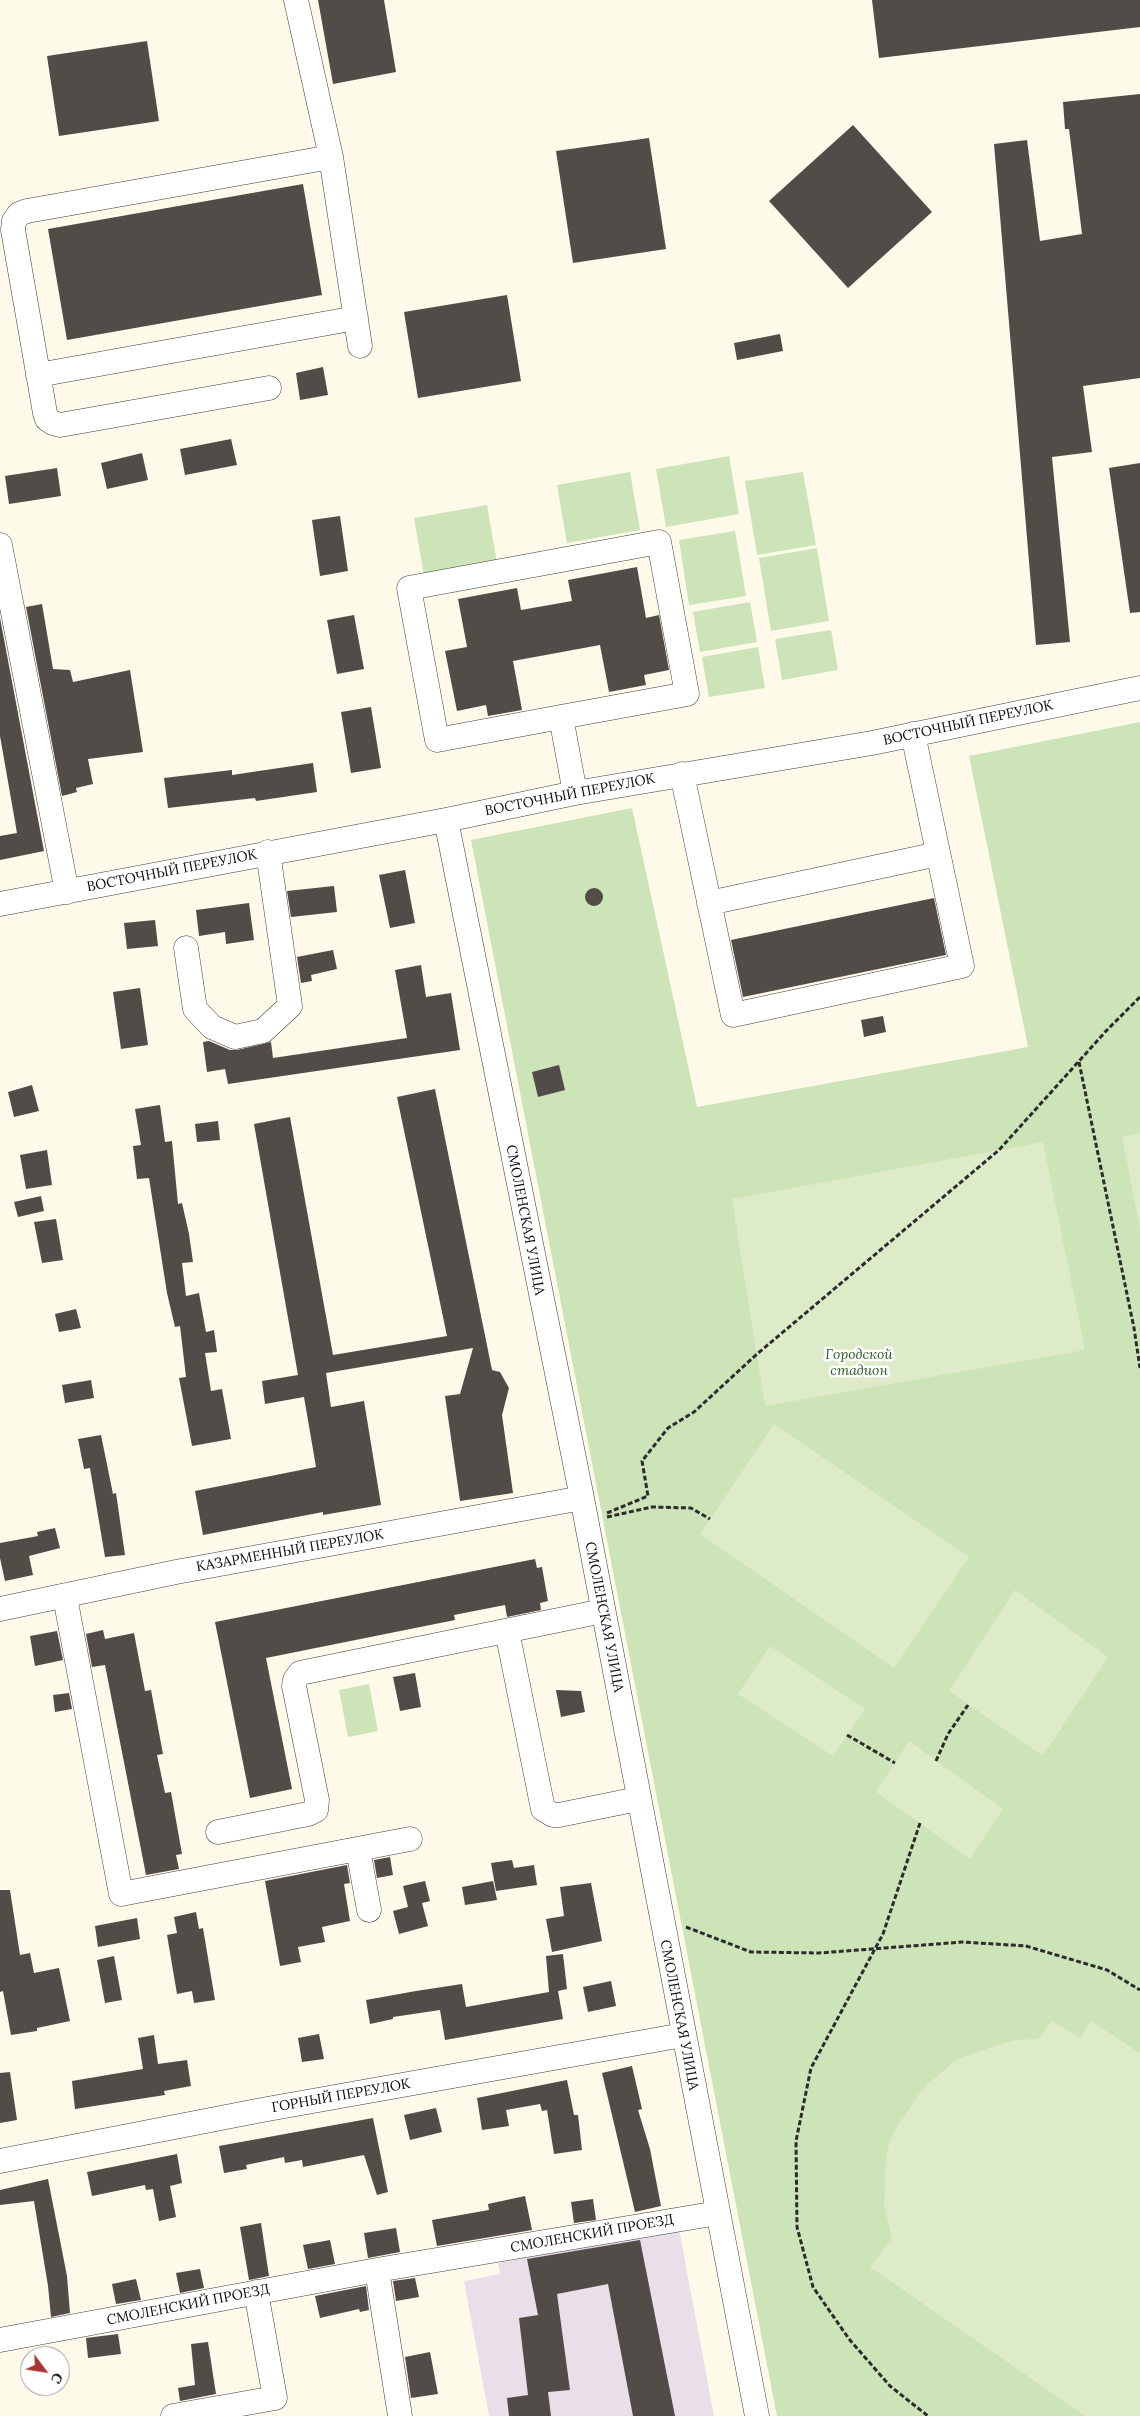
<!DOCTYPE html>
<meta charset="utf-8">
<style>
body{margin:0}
#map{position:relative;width:1140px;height:2416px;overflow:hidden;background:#fdfaea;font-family:Lora,serif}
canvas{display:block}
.north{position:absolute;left:20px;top:2346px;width:50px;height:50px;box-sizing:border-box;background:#fff;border:1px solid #9d9d9d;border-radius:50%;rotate:121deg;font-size:14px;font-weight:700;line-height:20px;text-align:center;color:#0a0a0a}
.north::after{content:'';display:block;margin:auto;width:18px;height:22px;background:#ab3234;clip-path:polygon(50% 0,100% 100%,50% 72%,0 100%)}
</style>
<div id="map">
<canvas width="1140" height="2416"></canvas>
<div class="north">С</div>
</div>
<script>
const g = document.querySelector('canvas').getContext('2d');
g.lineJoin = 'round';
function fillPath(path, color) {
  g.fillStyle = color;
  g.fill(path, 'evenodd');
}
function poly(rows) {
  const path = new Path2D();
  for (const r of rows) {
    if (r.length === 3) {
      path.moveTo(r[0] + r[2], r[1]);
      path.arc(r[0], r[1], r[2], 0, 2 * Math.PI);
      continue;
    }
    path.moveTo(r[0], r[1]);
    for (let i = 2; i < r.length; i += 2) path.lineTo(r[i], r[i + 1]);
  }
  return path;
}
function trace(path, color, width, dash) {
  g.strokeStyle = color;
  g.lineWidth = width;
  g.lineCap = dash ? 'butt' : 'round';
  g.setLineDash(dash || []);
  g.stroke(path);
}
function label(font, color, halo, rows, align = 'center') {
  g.font = font + ' Lora,serif';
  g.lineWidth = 5;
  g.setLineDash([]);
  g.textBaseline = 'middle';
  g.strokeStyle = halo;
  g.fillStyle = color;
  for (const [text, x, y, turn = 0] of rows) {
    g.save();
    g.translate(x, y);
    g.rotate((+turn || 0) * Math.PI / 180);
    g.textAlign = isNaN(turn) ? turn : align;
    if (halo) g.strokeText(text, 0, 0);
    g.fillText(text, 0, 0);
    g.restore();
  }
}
const industrial = poly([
 [679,2229,714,2416,489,2416,464,2281,500,2274,498,2263]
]);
const green = poly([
 [729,456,739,514,666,527,656,469],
 [630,472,640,530,567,543,557,485],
 [803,472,816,545,757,555,745,481],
 [487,505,497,563,424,576,414,518],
 [735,531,746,596,689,605,679,540],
 [817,548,829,621,771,631,759,558],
 [750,602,757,642,700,652,693,612],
 [831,630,838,670,782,680,775,639],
 [758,647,765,688,709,697,702,657],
 [1140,722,1140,2416,777,2416,471,840,632,808,697,1107,1028,1047,969,756],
 [369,1684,378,1731,348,1737,339,1690]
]);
const pitch = poly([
 [1140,1133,1140,1228,1122,1137],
 [1043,1142,1085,1350,765,1406,732,1199],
 [774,1424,969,1557,894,1668,700,1534],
 [1015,1590,1108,1657,1043,1756,949,1691],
 [770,1646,865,1709,833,1756,738,1694],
 [909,1741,1003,1809,970,1859,876,1792],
 [1052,2021,1080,2038,1091,2021,1140,2053,1140,2416,1085,2416,870,2267,892,2239,884,2204,886,2155,892,2135,922,2089,956,2060,997,2045,1016,2040,1038,2039]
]);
const building = poly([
 [318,0,384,0,396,72,333,84],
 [872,0,1140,0,1140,27,879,58],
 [147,41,159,121,59,136,47,56],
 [1140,94,1140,378,1083,386,1092,452,1052,457,1070,642,1036,645,994,144,1027,140,1040,241,1082,234,1069,129,1065,129,1063,102],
 [853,125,932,212,848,288,769,201],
 [649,138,666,249,573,263,556,151],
 [303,184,322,295,67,340,48,229],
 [507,295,521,381,418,398,404,312],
 [780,334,783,351,737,360,734,343],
 [323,367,328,395,300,400,296,373],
 [231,439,237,465,185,475,180,449],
 [142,453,148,480,107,489,101,463],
 [1140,463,1140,612,1130,613,1109,468],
 [57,468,61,496,9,504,5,476],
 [340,516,348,571,320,576,312,520],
 [637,567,646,618,659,615,669,670,644,675,646,685,609,692,600,645,513,661,522,710,488,716,486,705,457,711,445,651,467,647,458,599,517,588,521,610,572,601,568,580],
 [42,604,53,669,70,670,73,682,130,670,143,752,88,759,93,784,76,788,77,792,62,796,26,607],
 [354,615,364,669,337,674,327,620],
 [0,618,44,851,0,860,0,836,17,833,0,736],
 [371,707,381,768,351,773,341,712],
 [313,763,317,792,256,801,255,798,168,808,164,778,232,770,232,775],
 [405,870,415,923,390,928,379,875],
 [334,886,337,912,291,917,287,891],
 [594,897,9],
 [934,898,946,955,743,997,731,940],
 [249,903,254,940,226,944,225,932,199,936,196,910],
 [155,920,158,946,127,949,124,923],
 [333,950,337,969,311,975,312,981,301,983,297,957],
 [421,965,426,997,451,993,460,1050,228,1084,225,1069,207,1072,203,1042,209,1041,230,1050,237,1050,271,1042,273,1058,407,1038,395,970],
 [140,988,148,1045,121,1049,113,992],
 [883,1016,886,1032,864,1037,861,1020],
 [559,1065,565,1090,538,1097,532,1072],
 [32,1085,39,1111,14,1117,8,1092],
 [435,1089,492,1370,500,1372,509,1388,502,1415,513,1493,460,1501,445,1396,460,1394,473,1348,326,1373,331,1407,364,1401,381,1505,323,1515,323,1512,203,1535,195,1491,316,1467,304,1397,265,1404,262,1381,298,1375,254,1124,290,1117,333,1355,447,1336,397,1097],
 [160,1105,165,1142,172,1141,178,1204,182,1203,189,1234,193,1262,182,1263,186,1296,199,1293,206,1332,214,1330,217,1352,205,1353,211,1391,222,1389,231,1439,192,1446,179,1378,186,1377,180,1326,175,1327,167,1293,149,1178,137,1179,133,1146,141,1145,135,1109],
 [218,1121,220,1140,197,1142,195,1124],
 [47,1150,52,1185,26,1189,20,1155],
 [41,1196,44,1211,18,1217,14,1202],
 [56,1219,63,1260,42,1263,34,1222],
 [76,1309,81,1328,59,1332,55,1314],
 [91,1380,94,1398,65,1403,62,1385],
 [101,1435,113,1494,116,1493,125,1555,105,1557,90,1468,84,1469,78,1439],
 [55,1528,60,1548,29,1556,33,1575,5,1581,0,1558,0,1543,38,1536,37,1532],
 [535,1559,537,1568,542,1567,548,1601,540,1603,541,1610,507,1617,505,1605,454,1615,455,1620,266,1658,292,1789,250,1798,215,1622],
 [103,1630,105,1639,134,1633,145,1691,151,1690,163,1754,157,1755,165,1793,171,1792,182,1854,176,1855,179,1869,146,1875,105,1665,92,1667,86,1634],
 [57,1631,63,1660,35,1666,30,1636],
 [415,1673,421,1707,400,1711,393,1677],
 [556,1690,581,1691,585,1712,561,1717],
 [69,1693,72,1709,55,1712,53,1695],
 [390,1857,393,1875,377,1878,374,1860],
 [512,1860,514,1868,534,1865,537,1885,496,1891,491,1863],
 [347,1865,350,1883,344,1884,350,1921,322,1927,325,1942,298,1947,301,1962,280,1966,265,1881],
 [425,1881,430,1901,422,1903,428,1926,399,1934,393,1911,408,1907,403,1886],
 [493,1881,497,1900,465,1905,462,1887],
 [591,1883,602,1941,552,1952,546,1919,564,1916,560,1887],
 [0,1890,10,1890,20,1955,30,1953,34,1973,59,1968,70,2021,37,2028,37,2031,11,2035,3,1991,0,1992],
 [196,1912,199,1929,203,1928,215,2000,194,2003,192,1991,177,1994,167,1935,177,1933,174,1917],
 [137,1918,140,1939,98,1947,95,1926],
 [563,1954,567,1989,558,1991,563,2019,445,2040,440,2010,393,2017,393,2019,370,2024,366,2000,416,1991,462,1984,466,2007,549,1992,546,1956],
 [114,1956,122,2000,105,2003,97,1960],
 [611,1981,616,2006,588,2012,583,1987],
 [319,2034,324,2059,302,2062,298,2038],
 [154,2035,158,2064,187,2060,191,2086,164,2091,165,2095,75,2109,72,2081,143,2069,138,2038],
 [632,2066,642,2109,638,2110,650,2149,661,2206,635,2212,602,2073],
 [10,2072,17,2120,0,2123,0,2073],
 [567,2080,574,2115,578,2115,582,2150,554,2154,547,2110,542,2111,540,2104,506,2110,509,2126,482,2130,477,2098],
 [436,2108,442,2132,410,2140,404,2115],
 [373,2118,388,2192,377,2195,364,2155,303,2167,302,2160,285,2163,284,2157,246,2165,247,2169,224,2173,219,2146],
 [177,2154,182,2183,170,2186,176,2217,159,2221,153,2189,146,2190,145,2185,92,2196,87,2172],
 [48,2179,67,2276,70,2313,51,2317,48,2286,34,2201,0,2205,0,2190],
 [525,2196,532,2230,437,2246,432,2220,489,2210,488,2204],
 [593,2199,596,2220,574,2223,571,2202],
 [261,2223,269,2276,249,2280,240,2227],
 [396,2228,400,2252,368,2258,364,2233],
 [330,2240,335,2264,308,2269,303,2245],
 [640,2240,675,2416,633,2416,608,2284,557,2294,570,2390,548,2392,551,2416,509,2416,507,2398,528,2395,519,2318,538,2315,527,2259],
 [200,2269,204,2288,180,2293,176,2273],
 [415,2278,419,2297,396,2301,393,2281],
 [136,2279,141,2300,116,2304,112,2284],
 [366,2286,369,2310,360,2312,359,2309,320,2318,315,2296],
 [118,2334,121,2354,88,2358,86,2338],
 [208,2342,216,2394,180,2401,178,2388,195,2385,191,2344],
 [430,2352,438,2394,411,2398,405,2357]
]);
const path = poly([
 [1079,1062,1134,1328,1140,1368],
 [607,1513,648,1496,642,1461,668,1428,694,1412,757,1354,999,1150,1107,1030,1140,997],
 [607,1517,652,1507,691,1508,710,1519],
 [847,1735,895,1763],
 [936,1761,948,1734,968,1705],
 [920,1823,883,1934,811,2068,796,2141,797,2227,813,2287,849,2339,890,2386,928,2416],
 [686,1927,751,1952,819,1953,963,1942,1026,1946,1107,1970,1140,1990]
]);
const minor = poly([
 [296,0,331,157,360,346],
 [38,375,356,318],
 [269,388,60,425,53,423,47,419,45,413,13,230,14,221,19,214,27,211,331,157],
 [0,545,67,892],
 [561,717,687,694,659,542,409,588,437,740,561,717,575,793],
 [682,774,733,1015,962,966,913,734],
 [446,820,582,1498,757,2416],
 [709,903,938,854],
 [0,904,446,820,575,793,872,743,1140,688],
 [186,948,195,1009,212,1027,235,1037,263,1031,290,1006,268,852],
 [65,1597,121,1894,410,1839],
 [0,1609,176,1572,582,1498],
 [507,1631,543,1809,553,1815,559,1815,638,1799],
 [218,1832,308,1814,316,1810,317,1800,294,1686,295,1680,300,1673,603,1611],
 [358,1849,369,1910],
 [0,2161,262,2110,683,2035],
 [377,2270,400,2416],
 [0,2340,377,2270,718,2213],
 [173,2416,275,2398,256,2292]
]);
const streetNames = [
 ["ВОСТОЧНЫЙ ПЕРЕУЛОК",968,723,-12],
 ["ВОСТОЧНЫЙ ПЕРЕУЛОК",570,795,-11],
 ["ВОСТОЧНЫЙ ПЕРЕУЛОК",172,871,-11],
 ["СМОЛЕНСКАЯ УЛИЦА",525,1220,79],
 ["КАЗАРМЕННЫЙ ПЕРЕУЛОК",290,1551,-10],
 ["СМОЛЕНСКАЯ УЛИЦА",604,1617,79],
 ["СМОЛЕНСКАЯ УЛИЦА",679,2015,79],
 ["ГОРНЫЙ ПЕРЕУЛОК",341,2096,-10],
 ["СМОЛЕНСКИЙ ПРОЕЗД",592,2234,-10],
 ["СМОЛЕНСКИЙ ПРОЕЗД",188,2305,-11]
];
const parkNames = [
 ["Городской",859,1355],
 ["стадион",859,1371]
];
fillPath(industrial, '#e8dfe9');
fillPath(green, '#cde3b8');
fillPath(pitch, '#deebc8');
fillPath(building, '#524c48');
trace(minor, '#3d3d3d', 25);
trace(path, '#2c2c2c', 3, [5, 2.5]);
trace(minor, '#fff', 24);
label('14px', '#0a0a0a', '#fff', streetNames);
label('italic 14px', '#2c5a22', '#fff', parkNames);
</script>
